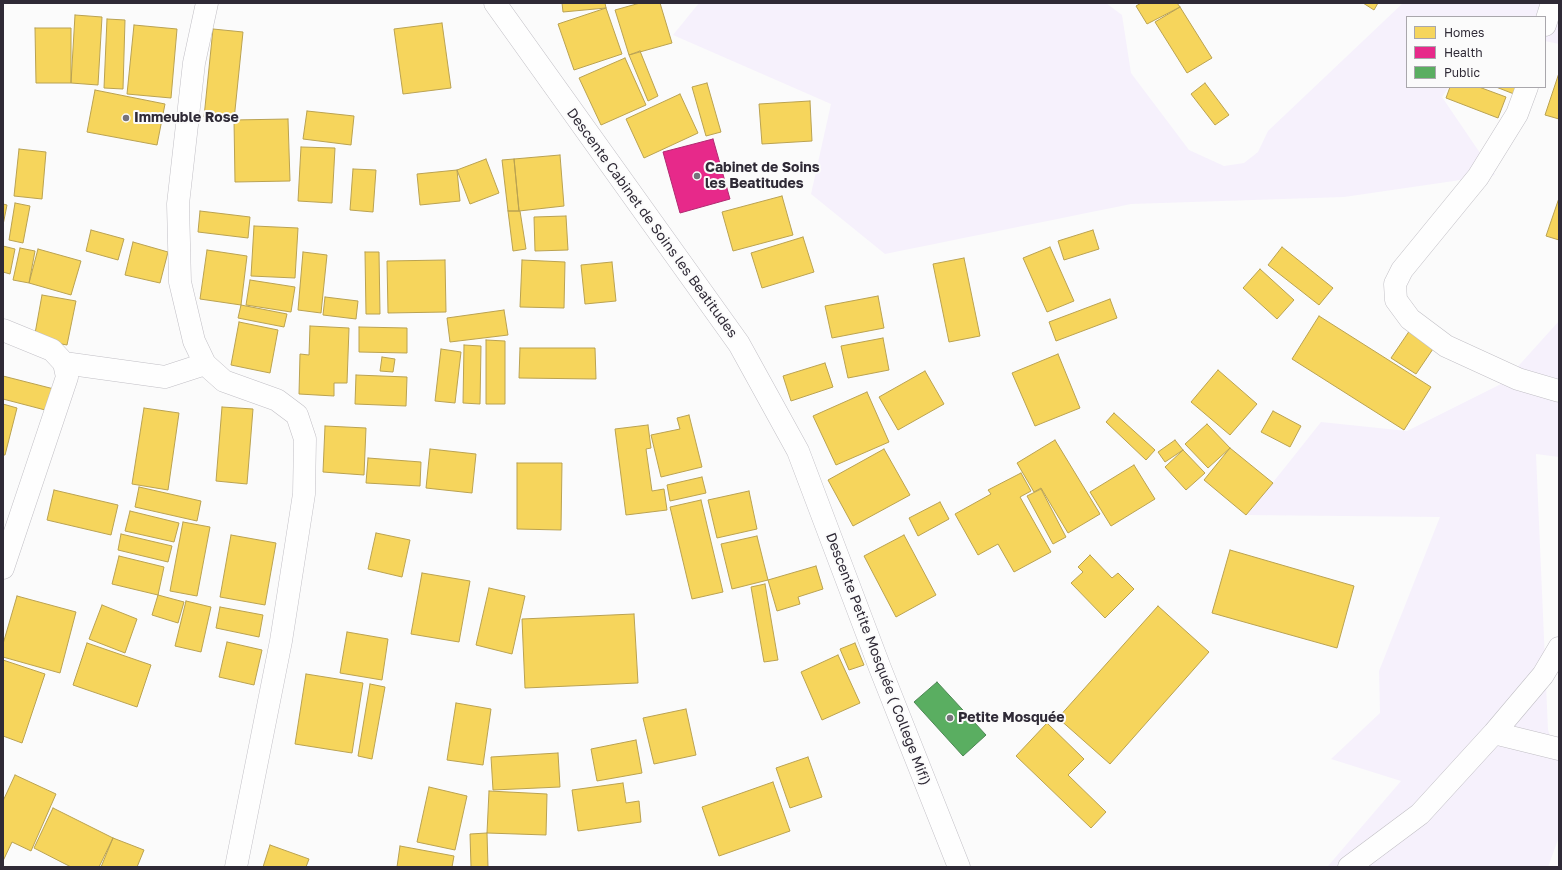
<!DOCTYPE html>
<meta charset="utf-8">
<style>
body{margin:0}
#map{position:relative;width:1562px;height:870px;overflow:hidden;background:#fbfbfb;font-family:"Golos Text",sans-serif}
canvas{display:block}
.frame{position:absolute;inset:0;border:4px solid #2f2a36;pointer-events:none}
.legend{position:absolute;left:1406px;top:16px;width:140px;height:72px;box-sizing:border-box;background:#fbfbfb;border:1px solid #a9a7ac;margin:0;padding:5px 7px;list-style:none;font-size:12px;color:#2f2a36}
.legend li{display:flex;align-items:center;gap:8px;height:20px}
.legend b{width:20px;border:1px solid #a9a7ac}
</style>
<div id="map">
<canvas width="1562" height="870"></canvas>
<div class="frame"></div>
<ul class="legend">
<li><b style="height:11px;background:#f6d55c"></b>Homes</li>
<li><b style="height:11px;background:#e7298a"></b>Health</li>
<li><b style="height:11px;background:#5aae61"></b>Public</li>
</ul>
</div>
<script>
const g = document.querySelector('canvas').getContext('2d');
g.lineJoin = 'round';
function fillPath(path, color) {
  g.fillStyle = color;
  g.fill(path, 'evenodd');
}
function poly(rows) {
  const path = new Path2D();
  for (const r of rows) {
    path.moveTo(r[0], r[1]);
    for (let i = 2; i < r.length; i += 2) path.lineTo(r[i], r[i + 1]);
  }
  return path;
}
function trace(path, color, width, dash) {
  g.strokeStyle = color;
  g.lineWidth = width;
  g.lineCap = dash ? 'butt' : 'round';
  g.setLineDash(dash || []);
  g.stroke(path);
}
function label(font, color, halo, rows, align = 'center') {
  g.font = font + ' "Golos Text",sans-serif';
  g.lineWidth = 4;
  g.setLineDash([]);
  g.textBaseline = 'middle';
  g.strokeStyle = halo;
  g.fillStyle = color;
  for (const [text, x, y, turn = 0] of rows) {
    g.save();
    g.translate(x, y);
    g.rotate((+turn || 0) * Math.PI / 180);
    g.textAlign = isNaN(turn) ? turn : align;
    if (halo) g.strokeText(text, 0, 0);
    g.fillText(text, 0, 0);
    g.restore();
  }
}
const green = poly([
 [699,3,1106,3,1122,15,1131,73,1189,150,1224,166,1244,163,1258,152,1268,131,1403,3,1559,3,1559,44,1545,41,1545,17,1407,17,1407,87,1449,87,1442,97,1495,175,1344,197,1131,204,885,254,811,194,831,104,673,35],
 [1559,321,1559,457,1536,454,1548,730,1559,760,1559,837,1548,867,1328,866,1401,781,1331,759,1380,713,1379,671,1440,517,1247,515,1321,422,1407,431,1503,383]
]);
const homes = poly([
 [562,3,605,3,606,8,563,12,562,3],
 [640,3,660,3,672,43,629,55,615,10,640,3],
 [1141,3,1177,3,1180,7,1147,24,1136,6,1141,3],
 [1363,3,1378,3,1374,10,1363,3],
 [1180,7,1212,58,1187,73,1155,22,1180,7],
 [606,8,622,54,574,70,558,24,606,8],
 [75,15,102,17,98,85,71,83,75,15],
 [107,19,125,20,123,89,104,88,107,19],
 [442,23,451,88,403,94,394,29,442,23],
 [134,25,177,29,171,98,127,94,134,25],
 [35,28,71,28,71,83,36,83,35,28],
 [213,29,243,32,234,120,204,117,213,29],
 [640,51,658,96,648,101,629,55,640,51],
 [625,58,646,105,601,125,579,78,625,58],
 [1559,73,1559,119,1545,115,1559,73],
 [707,83,721,132,706,136,692,87,707,83],
 [1205,83,1229,115,1215,125,1191,94,1205,83],
 [1450,87,1479,87,1506,97,1498,118,1446,98,1450,87],
 [1496,87,1517,87,1514,94,1496,87],
 [95,90,165,104,157,145,87,132,95,90],
 [680,94,698,133,644,158,626,119,680,94],
 [810,101,812,141,762,144,759,104,810,101],
 [307,111,354,116,351,145,303,139,307,111],
 [288,119,290,181,235,182,234,120,288,119],
 [301,147,335,148,332,203,298,201,301,147],
 [19,149,46,152,42,199,14,196,19,149],
 [560,155,564,206,519,211,514,159,560,155],
 [486,159,499,193,470,204,457,170,486,159],
 [514,159,519,211,508,211,502,160,514,159],
 [353,169,376,170,373,212,350,210,353,169],
 [457,170,460,201,420,205,417,174,457,170],
 [782,196,793,235,733,251,722,212,782,196],
 [1559,198,1559,240,1546,236,1559,198],
 [15,203,30,206,23,243,9,240,15,203],
 [3,204,7,205,3,225,3,204],
 [200,211,250,217,248,238,198,232,200,211],
 [508,211,520,211,526,249,513,251,508,211],
 [566,216,568,250,535,251,534,217,566,216],
 [254,226,298,228,295,278,251,276,254,226],
 [91,230,124,239,118,260,86,251,91,230],
 [1093,230,1099,249,1064,260,1058,241,1093,230],
 [803,237,814,272,762,288,751,253,803,237],
 [133,242,168,252,160,283,125,275,133,242],
 [3,246,15,249,10,274,3,272,3,246],
 [1050,247,1074,301,1047,312,1023,258,1050,247],
 [1282,247,1333,288,1319,305,1268,265,1282,247],
 [20,248,35,251,29,283,13,280,20,248],
 [38,249,81,261,71,295,29,283,38,249],
 [207,250,247,256,241,305,200,299,207,250],
 [303,252,327,255,321,313,298,310,303,252],
 [365,252,379,252,380,314,366,314,365,252],
 [964,258,980,336,949,342,933,264,964,258],
 [445,260,446,312,388,313,387,261,445,260],
 [522,260,565,262,564,308,520,307,522,260],
 [612,262,616,301,585,304,581,265,612,262],
 [1260,269,1294,300,1277,319,1243,288,1260,269],
 [250,280,295,287,291,312,246,305,250,280],
 [42,295,76,301,67,345,34,339,42,295],
 [878,296,884,328,832,338,825,306,878,296],
 [325,297,358,301,356,319,323,315,325,297],
 [1110,299,1117,318,1056,341,1049,322,1110,299],
 [241,305,287,314,284,327,238,318,241,305],
 [504,310,508,335,450,342,447,318,504,310],
 [1319,316,1431,387,1404,430,1292,359,1319,316],
 [239,322,278,330,270,373,231,365,239,322],
 [310,326,349,328,347,383,334,383,334,396,299,394,300,354,309,355,310,326],
 [359,327,407,328,407,353,359,352,359,327],
 [1410,330,1435,346,1416,374,1391,358,1410,330],
 [883,338,889,370,848,378,841,346,883,338],
 [486,340,505,341,505,404,486,404,486,340],
 [464,345,481,346,480,404,463,403,464,345],
 [520,348,595,348,596,379,519,378,520,348],
 [441,349,461,352,455,403,435,401,441,349],
 [1058,354,1080,408,1035,426,1012,373,1058,354],
 [382,357,395,359,393,372,380,371,382,357],
 [825,363,833,387,791,401,783,376,825,363],
 [1218,370,1257,404,1230,435,1191,402,1218,370],
 [925,371,944,404,898,430,879,397,925,371],
 [356,375,407,377,406,406,355,404,356,375],
 [3,376,54,389,49,411,3,399,3,376],
 [867,392,889,442,836,465,813,416,867,392],
 [3,404,17,408,5,455,3,455,3,404],
 [222,407,253,409,247,484,216,481,222,407],
 [144,408,179,413,168,490,132,484,144,408],
 [1273,411,1301,426,1290,447,1261,432,1273,411],
 [1114,413,1155,450,1146,460,1106,422,1114,413],
 [689,415,702,467,661,477,651,435,680,429,677,418,689,415],
 [1207,424,1230,448,1208,468,1185,444,1207,424],
 [648,425,651,448,646,449,652,491,664,489,667,510,626,515,615,429,648,425],
 [325,426,366,428,364,475,323,472,325,426],
 [1055,440,1100,514,1068,533,1041,488,1034,492,1017,463,1055,440],
 [1175,440,1183,450,1165,462,1158,452,1175,440],
 [1230,448,1273,483,1246,515,1204,480,1230,448],
 [430,449,476,454,472,493,426,488,430,449],
 [884,449,910,495,853,526,828,480,884,449],
 [1183,450,1205,473,1186,490,1165,467,1183,450],
 [368,458,421,462,420,486,366,483,368,458],
 [517,463,562,463,561,530,517,529,517,463],
 [1134,465,1155,499,1111,526,1090,492,1134,465],
 [1021,473,1031,491,1020,497,1051,552,1014,572,998,544,978,555,955,514,991,494,988,490,1021,473],
 [702,477,706,493,670,501,667,485,702,477],
 [139,487,201,501,197,521,135,507,139,487],
 [1041,489,1066,537,1053,544,1027,496,1041,489],
 [54,490,118,505,111,535,47,520,54,490],
 [749,491,757,529,717,538,708,500,749,491],
 [701,500,723,592,692,599,670,507,701,500],
 [940,502,949,519,918,536,909,518,940,502],
 [130,511,179,523,174,542,125,531,130,511],
 [183,522,210,527,197,596,170,591,183,522],
 [376,533,410,540,402,577,368,569,376,533],
 [121,534,172,546,168,562,118,550,121,534],
 [231,535,276,543,265,605,220,597,231,535],
 [904,535,936,595,896,617,864,556,904,535],
 [757,536,768,580,732,589,721,544,757,536],
 [1230,550,1354,586,1337,648,1212,613,1230,550],
 [1090,555,1112,578,1118,573,1134,589,1105,618,1071,583,1083,572,1078,567,1090,555],
 [119,556,164,567,158,595,112,584,119,556],
 [816,566,823,589,798,597,800,604,777,611,768,580,816,566],
 [422,573,470,581,459,642,411,634,422,573],
 [765,584,778,660,764,662,751,587,765,584],
 [489,588,525,596,512,654,476,645,489,588],
 [158,595,184,602,178,623,152,615,158,595],
 [17,596,76,612,60,673,3,657,3,644,17,596],
 [186,601,211,607,201,652,175,646,186,601],
 [102,605,137,619,125,653,89,639,102,605],
 [1158,606,1209,652,1110,764,1058,718,1158,606],
 [220,607,263,615,259,637,216,628,220,607],
 [634,614,638,683,525,688,522,619,634,614],
 [347,632,388,639,382,680,340,673,347,632],
 [227,642,262,650,254,685,219,677,227,642],
 [87,643,151,665,137,707,73,685,87,643],
 [855,643,864,665,849,670,840,649,855,643],
 [838,655,860,703,822,720,801,672,838,655],
 [3,660,45,674,22,743,3,736,3,660],
 [306,674,363,683,352,753,295,744,306,674],
 [370,684,385,687,372,759,358,756,370,684],
 [456,703,491,709,483,765,447,760,456,703],
 [686,709,696,755,654,764,643,718,686,709],
 [1047,723,1084,759,1068,775,1106,812,1091,828,1016,756,1047,723],
 [636,740,642,773,597,781,591,749,636,740],
 [558,753,560,787,493,790,491,757,558,753],
 [808,757,822,797,790,808,776,768,808,757],
 [15,775,56,794,31,851,12,842,3,861,3,801,15,775],
 [773,782,790,831,719,856,702,807,773,782],
 [623,783,626,803,639,801,641,822,578,831,572,790,623,783],
 [429,787,467,796,455,850,417,842,429,787],
 [489,791,547,794,546,835,487,833,489,791],
 [53,808,113,838,99,867,71,867,34,848,53,808],
 [487,833,488,867,471,867,470,834,487,833],
 [113,838,144,850,137,867,101,867,113,838],
 [270,845,309,859,306,867,263,867,270,845],
 [400,846,454,856,452,867,397,867,400,846]
]);
const health = poly([
 [713,139,730,199,680,213,663,152,713,139]
]);
const public = poly([
 [937,682,986,735,963,756,914,702,937,682]
]);
const minor = poly([
 [207,3,194,63,178,204,180,282,194,341,205,364,224,381,277,400,297,415,305,439,304,494,281,641,236,867],
 [495,3,739,344,798,451,880,668,959,867],
 [1545,25,1552,3],
 [1527,87,1517,114,1478,177,1402,270,1395,284,1396,300,1410,319,1446,346,1518,379,1559,391],
 [3,330,52,350,64,363,67,377,3,568],
 [64,363,165,377,205,364],
 [1494,733,1543,675,1559,648],
 [1349,867,1420,814,1494,733,1559,749]
]);
const markers = [
 [126,118,4,"#76737b"],
 [697,176,4,"#76737b"],
 [950,718,4,"#76737b"]
];
const poiNames = [
 ["Immeuble Rose",134,118],
 ["Cabinet de Soins",705,168],
 ["les Beatitudes",705,184],
 ["Petite Mosquée",958,718]
];
const streetNames = [
 ["Descente Cabinet de Soins les Beatitudes",652,223,54],
 ["Descente Petite Mosquée ( College Mifi)",878,659,69]
];
fillPath(green, '#f6f1fc');
fillPath(homes, '#f6d55c');
trace(homes, '#baa251', 1);
fillPath(health, '#e7298a');
trace(health, '#b02971', 1);
fillPath(public, '#5aae61');
trace(public, '#4d8654', 1);
trace(minor, '#c1bfc5', 23);
trace(minor, '#fefefe', 22);
for (const [x, y, r, color] of markers) {
  const dot = new Path2D();
  dot.arc(x, y, r, 0, 2 * Math.PI);
  g.fillStyle = color;
  g.fill(dot);
  trace(dot, '#fbfbfb', 1.5);
}
label('bold 14px', '#2f2a36', '#fbfbfb', poiNames, 'left');
label('14px', '#2f2a36', '#fbfbfb', streetNames);
</script>
